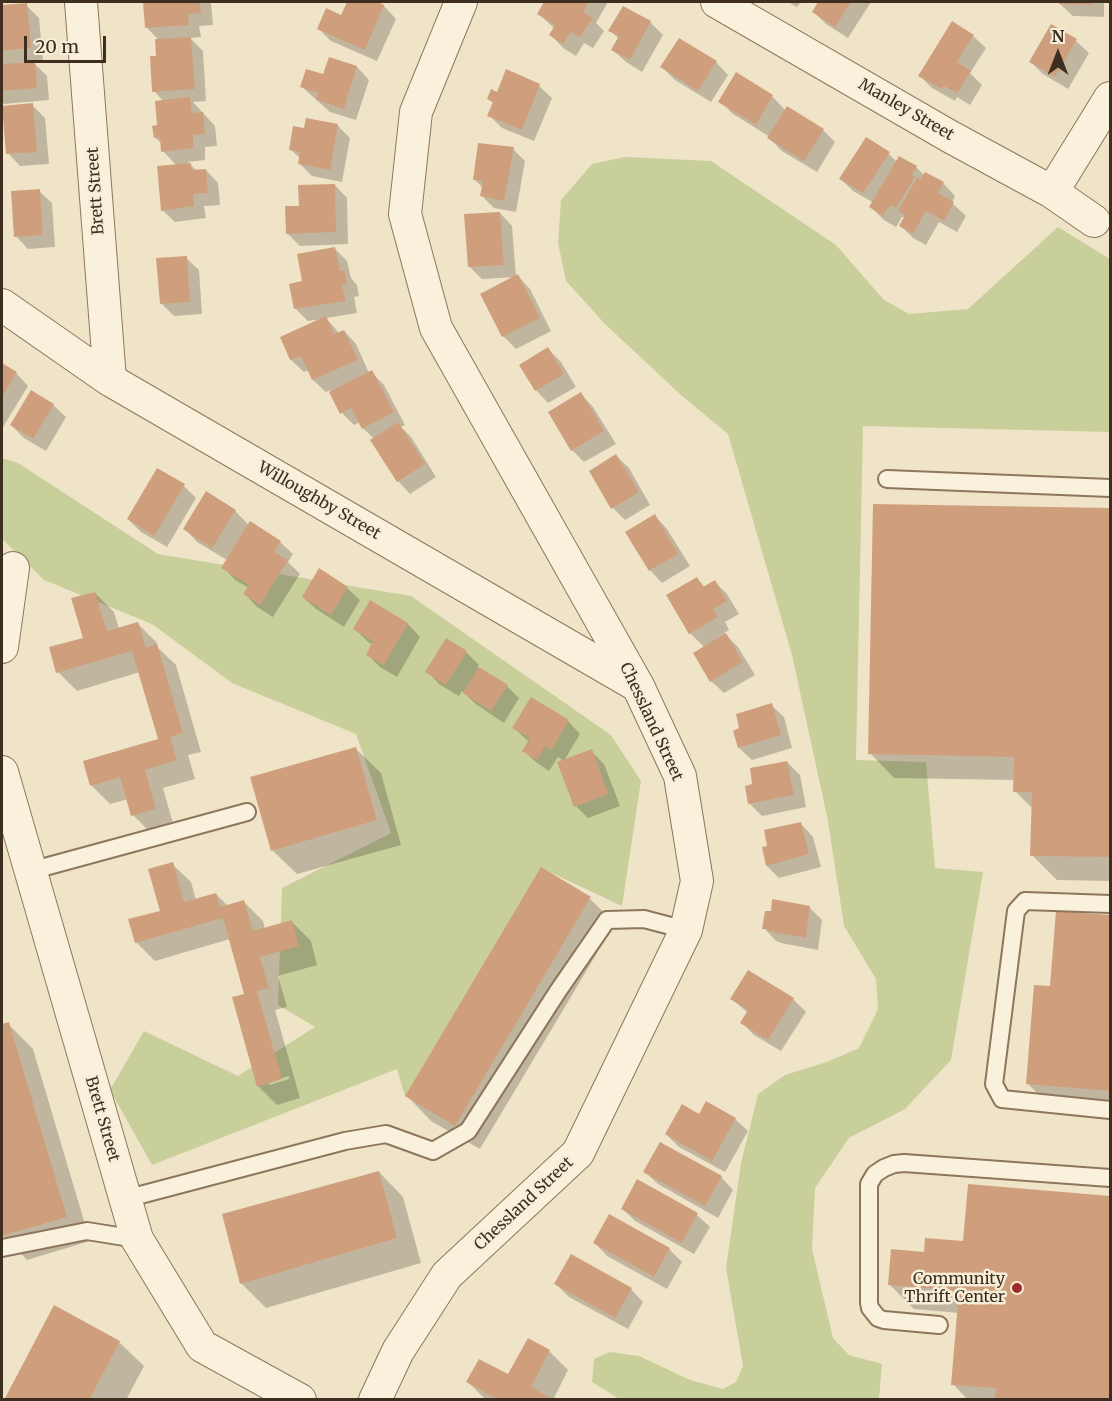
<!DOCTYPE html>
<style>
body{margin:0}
#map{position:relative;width:1112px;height:1401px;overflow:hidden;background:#f0e4c8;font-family:Merriweather,serif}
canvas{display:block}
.frame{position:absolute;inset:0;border:3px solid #3d2e20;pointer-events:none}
.north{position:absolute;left:1028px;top:24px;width:60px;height:60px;-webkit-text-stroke:4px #f7eed8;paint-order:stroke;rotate:0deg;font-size:16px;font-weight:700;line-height:24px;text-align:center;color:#3d2e20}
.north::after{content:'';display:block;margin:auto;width:21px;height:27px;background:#3d2e20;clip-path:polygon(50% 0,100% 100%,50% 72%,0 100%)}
.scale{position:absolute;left:24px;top:36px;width:82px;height:27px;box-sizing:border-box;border:3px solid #3d2e20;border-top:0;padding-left:8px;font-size:18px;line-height:21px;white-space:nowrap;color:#3d2e20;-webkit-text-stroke:4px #f7eed8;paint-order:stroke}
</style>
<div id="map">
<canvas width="1112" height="1401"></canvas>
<div class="frame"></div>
<div class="north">N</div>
<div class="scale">20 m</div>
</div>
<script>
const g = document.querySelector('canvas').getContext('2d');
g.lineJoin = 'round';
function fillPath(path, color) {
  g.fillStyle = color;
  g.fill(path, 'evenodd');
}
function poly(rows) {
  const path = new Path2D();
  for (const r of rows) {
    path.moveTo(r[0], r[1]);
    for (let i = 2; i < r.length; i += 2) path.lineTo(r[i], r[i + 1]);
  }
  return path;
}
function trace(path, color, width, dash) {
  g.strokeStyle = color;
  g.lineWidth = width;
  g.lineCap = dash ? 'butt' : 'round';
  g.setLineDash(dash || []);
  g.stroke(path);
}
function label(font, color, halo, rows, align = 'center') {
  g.font = font + ' Merriweather,serif';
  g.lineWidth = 5;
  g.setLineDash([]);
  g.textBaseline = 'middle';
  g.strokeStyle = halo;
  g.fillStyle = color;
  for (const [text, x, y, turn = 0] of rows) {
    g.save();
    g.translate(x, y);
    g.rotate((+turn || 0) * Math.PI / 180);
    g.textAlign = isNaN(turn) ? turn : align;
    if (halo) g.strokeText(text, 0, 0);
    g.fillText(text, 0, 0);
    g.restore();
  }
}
const green = poly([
 [625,157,711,161,836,245,884,300,909,314,968,309,1058,227,1110,259,1110,432,863,426,856,760,926,762,935,868,983,872,951,1060,905,1109,849,1138,815,1188,812,1249,833,1338,849,1355,882,1364,879,1399,619,1399,592,1382,594,1359,610,1352,639,1356,690,1380,723,1389,736,1382,743,1366,726,1268,741,1163,758,1094,785,1075,827,1062,859,1048,878,1009,876,979,844,926,828,821,792,655,728,434,681,395,606,325,566,281,558,243,561,200,592,164],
 [2,458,18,463,158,554,411,596,611,735,641,781,622,906,541,868,405,1096,397,1069,152,1165,110,1090,144,1031,238,1076,315,1027,278,1005,282,888,391,833,356,734,232,683,152,624,44,580,2,539]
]);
const shadow = poly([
 [144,2,209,2,211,4,213,25,199,26,201,37,190,38,203,51,206,101,193,102,215,126,217,146,205,147,205,160,188,162,197,171,206,170,218,183,220,205,204,206,206,218,175,222,162,210,177,166,163,151,162,144,155,137,159,127,164,102,154,91,159,40,146,27],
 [349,2,374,2,384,6,396,19,377,61,331,41,319,29,342,17],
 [546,2,608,2,596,23,604,31,593,48,584,43,576,56,563,48,551,35,555,29,539,14],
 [788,2,801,2,797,7],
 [820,2,871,2,848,38,826,24,814,12],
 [1060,2,1104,2,1104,17,1073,16,1060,4],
 [26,5,39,18,43,60,32,61,47,76,49,100,4,104,2,101,2,6],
 [650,22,663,35,642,72,626,62,613,50,619,39,610,30],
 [1052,26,1076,41,1089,53,1068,89,1043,74,1031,62],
 [973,36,986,48,970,73,982,85,970,105,957,97,955,101,932,88,920,76],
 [716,62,728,75,711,102,675,80,662,67],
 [357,67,369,80,356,120,330,112,302,87,324,76],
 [506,71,539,86,552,98,534,141,502,128,489,115,494,104,489,99,497,93],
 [772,96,786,111,823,130,835,142,817,172,782,151,769,138,770,137,733,114,720,101],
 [32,105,45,118,49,164,20,166,8,153],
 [338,126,350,138,342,182,312,176,300,164,301,159,290,149,306,130],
 [513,149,525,161,516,212,494,208,482,196,483,188,474,179],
 [889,154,897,162,916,167,924,175,943,183,955,196,952,203,966,216,957,232,939,222,926,245,913,238,900,225,906,217,902,217,896,227,884,220,871,207,874,203,853,191,841,179],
 [335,185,347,198,348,244,300,246,288,234,300,208],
 [39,191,52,203,55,247,28,249,16,236],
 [500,213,512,226,516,277,482,279,470,267],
 [335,249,347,261,351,278,357,285,359,296,354,297,357,313,326,318,339,333,344,331,356,344,369,373,371,372,384,385,405,425,401,427,411,437,436,477,410,494,398,481,374,439,363,428,360,422,354,425,342,413,330,390,326,392,313,380,309,370,304,372,291,360,282,338,322,319,308,321,295,308,304,283],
 [186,258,199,270,202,314,174,316,161,303],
 [518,276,530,289,551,331,516,349,503,336,482,295],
 [548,349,561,362,576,387,548,403,536,390],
 [2,365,16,373,28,386,3,427,2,426],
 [581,394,593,407,616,444,584,462,572,450],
 [53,405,66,417,46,451,24,438,11,425],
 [616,456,629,468,650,505,625,520,613,508],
 [184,486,196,498,167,547,141,532,128,519],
 [874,505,1110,510,1110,881,1057,880,1032,855,1033,809,1015,791,1015,780,894,778,870,753],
 [235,511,249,525,250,523,280,542,293,554,288,562,300,574,273,617,257,607,245,594,249,588,235,580,223,567,227,560,197,542,185,529],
 [655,516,667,529,690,566,662,583,650,570],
 [697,579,705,587,715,582,727,594,739,614,725,622,729,630,724,633,738,647,755,675,724,693,711,681,704,647,690,633,668,596],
 [347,588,360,600,344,627,316,609,303,597],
 [95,593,114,612,119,629,138,624,157,643,158,648,176,665,201,752,188,755,195,779,163,788,174,827,152,834,133,815,128,799,110,804,91,785,160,740,140,672,77,691,58,672,84,639],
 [370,602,408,624,420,637,397,677,380,667,368,655,373,645,368,642,355,629],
 [466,652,479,665,477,667,507,686,519,698,504,723,477,705,462,691,459,696,439,684,427,671],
 [771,705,784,717,792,748,752,760,739,748],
 [568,721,580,734,564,761,591,751,604,764,620,806,588,818,576,806,564,761,558,757,549,771,537,763,524,751,529,742,514,728],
 [356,749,381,773,401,845,297,874,272,850],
 [787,762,800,775,806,807,762,816,749,803,754,785],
 [801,824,813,837,821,867,779,878,767,866,764,849],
 [172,864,191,882,196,900,216,894,228,906,244,902,263,921,265,929,292,922,311,941,317,965,278,976,287,1007,275,1010,300,1098,277,1105,258,1086,246,995,230,939,155,961,136,942,161,912],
 [289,1076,289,1079,269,1085,269,1082],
 [590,899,615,923,480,1149,431,1121,407,1096],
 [809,907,822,920,818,950,781,943,776,941,764,928],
 [1057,913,1110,917,1110,1112,1052,1108,1027,1083,1051,988],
 [732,999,793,999,806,1012,781,1051,754,1035,742,1023,748,1013],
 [8,1024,33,1049,90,1241,27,1260,2,1235,2,1026],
 [700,1116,735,1119,748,1131,725,1172,679,1147,666,1134],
 [379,1172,403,1197,421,1263,266,1308,241,1283],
 [645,1172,721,1177,733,1190,718,1218,658,1184],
 [638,1181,697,1215,710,1227,694,1254,635,1221,623,1209],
 [969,1186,1110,1198,1110,1400,968,1400,953,1384,959,1313,914,1309,890,1285,925,1253,964,1243],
 [595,1243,669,1249,682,1262,667,1289,607,1256],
 [556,1284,631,1289,643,1302,628,1329,569,1297],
 [528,1340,549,1351,568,1370,553,1400,486,1400,468,1382,509,1376],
 [119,1342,144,1366,126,1400,5,1400]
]);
const building = poly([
 [143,2,200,2,201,13,188,14,189,25,145,28],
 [347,2,378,2,384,5,365,50,317,29,326,8,341,15],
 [544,2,589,2,583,12,593,18,580,37,571,32,563,44,549,35,555,25,537,14],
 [818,2,851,2,835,27,812,12],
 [1059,2,1092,2,1092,5,1059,4],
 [27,3,31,48,2,51,2,5],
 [623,6,651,21,630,60,611,50,619,36,608,31],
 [952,21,974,35,957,62,971,71,957,93,944,86,942,89,918,76],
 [1051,24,1077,39,1055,77,1029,62],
 [191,37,195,89,152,92,150,56,156,56,155,39],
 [679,38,717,61,698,91,660,67],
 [329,57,357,66,344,109,316,100,318,93,300,87,306,69,323,74],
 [35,62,37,88,2,91,2,64],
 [506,69,540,84,522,130,487,116,493,102,487,99,491,89,497,92],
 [736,72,773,95,756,125,718,102],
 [190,97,192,113,203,112,205,134,193,135,193,148,161,152,160,137,154,138,152,126,157,125,155,101],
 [33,103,37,152,6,154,2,106],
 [787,106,824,129,804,161,767,138],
 [306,118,338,124,330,170,298,164,300,152,289,150,293,126,304,128],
 [866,137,890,152,863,193,839,179],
 [478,143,514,147,504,201,480,196,483,181,473,180],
 [899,156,917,166,912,175,915,177,896,208,890,205,883,216,869,207],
 [191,163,191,170,206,169,208,193,193,194,194,206,161,211,157,166],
 [925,172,944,182,938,193,954,202,944,221,926,211,913,234,899,226,905,215,898,211,917,178,920,180],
 [335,184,336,232,286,234,285,206,299,206,298,185],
 [40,189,43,235,14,237,11,191],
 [500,212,504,265,468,267,464,214],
 [335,247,340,271,345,271,347,284,342,285,346,301,294,309,289,284,302,281,297,254],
 [187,256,190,302,160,304,156,258],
 [518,274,540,318,502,337,480,294],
 [326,316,334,334,344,330,358,360,312,380,301,356,290,360,280,337],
 [548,347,564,374,535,391,519,365],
 [2,363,17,372,2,397],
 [372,370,394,412,362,429,351,408,340,414,329,392],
 [31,390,54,404,33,439,10,425],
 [581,392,604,431,571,451,548,412],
 [398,422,425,464,397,482,370,440],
 [616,454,639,492,611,509,589,471],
 [157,468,185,484,154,536,127,519],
 [206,491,236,510,212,548,183,529],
 [873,504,1110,508,1110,857,1030,856,1032,792,1013,792,1014,757,868,754],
 [655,514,678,554,649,571,625,532],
 [250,521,281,541,274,552,288,560,260,605,243,594,249,585,221,568],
 [319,568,348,587,331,615,302,597],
 [697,577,703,587,715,580,727,601,713,609,718,617,689,634,666,595],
 [95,592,107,631,138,622,146,648,157,644,183,733,170,737,177,760,145,770,156,809,131,816,120,777,90,786,83,761,158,739,132,651,56,673,49,647,83,638,71,598],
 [370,600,408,623,384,665,366,655,373,641,353,629],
 [726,633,743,662,710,682,693,653],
 [446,638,467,651,446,685,425,672],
 [479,667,508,685,491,711,463,693],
 [531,697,569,720,551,750,545,746,537,760,522,751,530,738,512,728],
 [772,703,781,735,738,748,733,731,739,728,736,714],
 [356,747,377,820,271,851,250,777],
 [592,749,608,794,574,807,557,762],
 [787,761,794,795,748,804,745,786,752,784,750,768],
 [801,822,809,854,766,866,762,847,767,846,764,830],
 [173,862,184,902,216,893,220,907,244,900,253,931,292,920,299,946,260,957,269,988,257,991,282,1079,257,1087,232,997,244,994,223,918,135,943,128,919,160,911,148,869],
 [541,867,591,897,455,1126,405,1096],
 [772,899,810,906,806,938,767,931,767,929,762,929,765,911,771,911],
 [1056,911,1110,915,1110,1091,1026,1084,1034,985,1050,986],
 [748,970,794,998,768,1040,740,1023,748,1010,730,999],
 [9,1022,67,1217,2,1236,2,1024],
 [706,1101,736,1118,712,1161,665,1134,682,1104,699,1114],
 [660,1142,722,1176,705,1206,643,1172],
 [379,1171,397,1238,240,1284,222,1214],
 [637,1179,698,1213,682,1243,621,1209],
 [968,1184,1110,1196,1110,1400,995,1400,996,1388,951,1385,959,1291,888,1285,891,1249,924,1252,925,1238,963,1241],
 [609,1214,670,1248,654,1277,593,1243],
 [571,1254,632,1288,615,1318,554,1284],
 [54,1305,120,1341,89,1400,4,1400],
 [528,1338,550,1350,531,1387,554,1400,499,1400,466,1382,479,1359,508,1374]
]);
const lane = poly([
 [887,479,1110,488],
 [30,871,247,812],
 [1110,904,1025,901,1016,911,994,1084,1002,1099,1110,1110],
 [125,1199,345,1141,386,1134,433,1151,468,1131,558,991,607,920,644,919,686,930],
 [2,1248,87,1231,137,1239],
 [939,1325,884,1320,878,1318,870,1308,869,1303,869,1184,875,1174,884,1168,894,1164,904,1163,1110,1178]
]);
const street = poly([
 [81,2,110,380],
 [717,2,949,136,1052,192,1094,221],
 [1052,192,1110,98],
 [2,305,110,380,636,685],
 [2,647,13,568],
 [2,772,137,1239,202,1346,300,1400],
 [375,1400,398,1351,447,1275,578,1153,686,930,697,881,680,776,638,686,436,328,405,214,416,112,461,2]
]);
const markers = [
 [1017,1288,6,"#9e2a2b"]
];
const streetNames = [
 ["Manley Street",906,110,30],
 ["Brett Street",96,191,-94],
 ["Willoughby Street",319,501,30],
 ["Chessland Street",651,722,65],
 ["Brett Street",102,1119,74],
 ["Chessland Street",524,1204,-43]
];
const poiNames = [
 ["Community",1005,1279],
 ["Thrift Center",1005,1297]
];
fillPath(green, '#c9cf9b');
fillPath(shadow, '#0003');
fillPath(building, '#cf9f7d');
trace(lane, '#8d765c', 20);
trace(street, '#8d765c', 34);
trace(lane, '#faf1dc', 16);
trace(street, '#faf1dc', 32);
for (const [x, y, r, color] of markers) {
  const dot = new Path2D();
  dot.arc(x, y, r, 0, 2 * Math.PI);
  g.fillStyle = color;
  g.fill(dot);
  trace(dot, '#f7eed8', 2);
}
label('16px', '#3d2e20', '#f7eed8', streetNames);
label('16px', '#3d2e20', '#f7eed8', poiNames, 'right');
</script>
